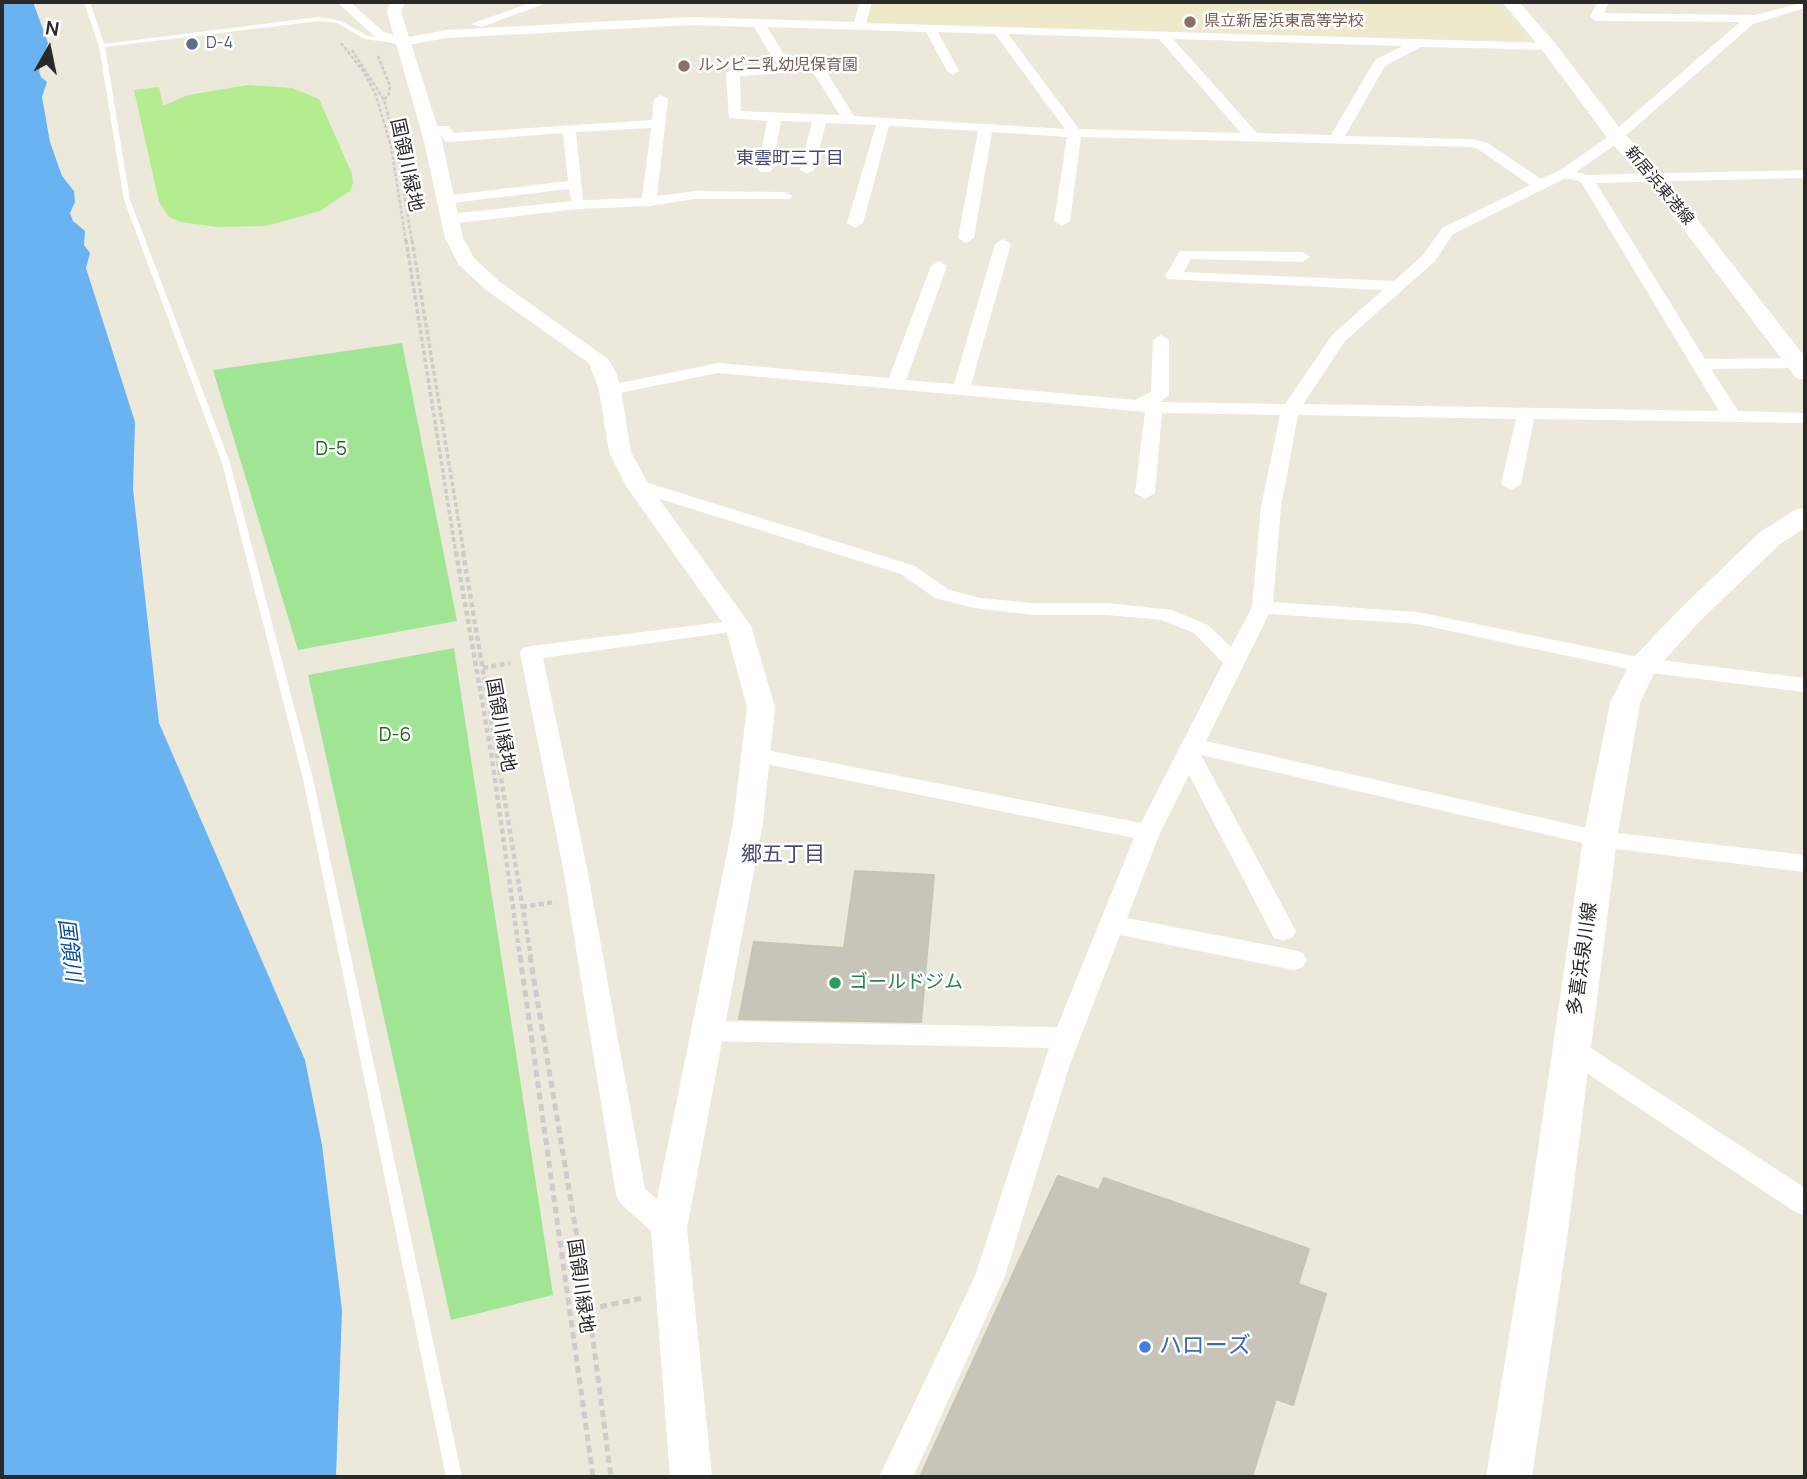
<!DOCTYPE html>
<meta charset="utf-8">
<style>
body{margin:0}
#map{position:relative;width:1807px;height:1479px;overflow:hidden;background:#ece8da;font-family:Manrope,sans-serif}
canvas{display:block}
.frame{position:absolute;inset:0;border:4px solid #292929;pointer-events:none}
.north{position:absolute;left:14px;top:14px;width:70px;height:70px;-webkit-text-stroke:5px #fff;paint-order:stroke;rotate:9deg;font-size:19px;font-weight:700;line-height:28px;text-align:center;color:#292929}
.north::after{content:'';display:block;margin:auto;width:24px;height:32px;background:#292929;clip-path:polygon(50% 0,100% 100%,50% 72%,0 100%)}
</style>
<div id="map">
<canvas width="1807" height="1479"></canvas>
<div class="frame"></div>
<div class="north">N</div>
</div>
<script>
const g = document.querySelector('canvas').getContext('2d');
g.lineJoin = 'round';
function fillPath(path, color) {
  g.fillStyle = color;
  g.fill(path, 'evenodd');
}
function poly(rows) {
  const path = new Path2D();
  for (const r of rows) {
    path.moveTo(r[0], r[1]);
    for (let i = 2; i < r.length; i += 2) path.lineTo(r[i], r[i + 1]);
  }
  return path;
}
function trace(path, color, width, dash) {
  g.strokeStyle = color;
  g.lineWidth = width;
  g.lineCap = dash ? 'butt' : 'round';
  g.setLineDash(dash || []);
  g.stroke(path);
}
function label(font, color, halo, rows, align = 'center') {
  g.font = font + ' Manrope,"Noto Sans JP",sans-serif';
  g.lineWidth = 5;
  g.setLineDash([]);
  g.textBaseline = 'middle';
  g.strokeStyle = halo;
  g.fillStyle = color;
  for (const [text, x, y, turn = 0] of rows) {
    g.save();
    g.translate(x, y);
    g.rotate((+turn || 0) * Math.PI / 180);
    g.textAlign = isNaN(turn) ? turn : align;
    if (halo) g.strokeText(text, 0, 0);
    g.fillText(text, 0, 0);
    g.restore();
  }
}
const education = poly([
 [871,2,1495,2,1528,40,870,23,865,21]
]);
const green = poly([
 [402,343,457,621,298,650,213,370],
 [454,648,553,1295,451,1320,308,675]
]);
const pitch = poly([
 [248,85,292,88,319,99,352,174,353,183,350,191,320,211,266,226,217,227,181,222,169,217,159,202,134,90,159,87,163,106,188,95]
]);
const water = poly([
 [2,2,33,2,48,43,39,71,41,77,47,82,42,97,50,142,62,176,74,191,75,202,70,213,73,221,85,231,84,245,90,253,86,268,135,422,133,489,159,723,305,1060,322,1145,342,1310,336,1477,2,1477]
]);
const building = poly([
 [855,871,934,875,921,1022,739,1019,754,942,844,948,855,871],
 [1058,1176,1099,1190,1104,1178,1309,1249,1298,1284,1326,1294,1293,1405,1276,1399,1252,1477,920,1477,1058,1176]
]);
const pathFar3 = poly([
 [341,43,363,71,375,93,391,146,406,242],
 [352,50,384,100,396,145,412,242],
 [378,56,390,86,389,94,384,100]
]);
const pathFar2 = poly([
 [406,240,456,554],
 [412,240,464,554]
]);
const pathFar1 = poly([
 [456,552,492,758,520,957],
 [463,552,531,957],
 [483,668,510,663],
 [522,907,556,902]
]);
const path = poly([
 [520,956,593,1477],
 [530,956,589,1309,611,1477],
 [589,1309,643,1298]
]);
const service = poly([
 [84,2,90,2,104,44,319,17,341,21,368,36,396,41,393,43,365,39,337,23,319,21,105,47,130,200,230,463,313,779,462,1477,446,1477,303,779,222,463,124,200,99,46,84,2]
]);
const minor = poly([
 [337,2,350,2,384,32,403,38,447,30,691,17,854,22,860,2,872,2,866,23,1549,43,1555,47,1553,50,1421,47,1385,66,1345,136,1471,139,1488,143,1541,179,1560,170,1605,139,1740,22,1596,21,1590,17,1597,2,1609,2,1604,13,1755,15,1805,2,1805,8,1753,24,1615,145,1576,172,1587,175,1805,170,1805,178,1596,183,1705,359,1797,358,1805,362,1803,367,1797,368,1711,369,1738,411,1805,413,1805,423,1534,419,1521,484,1511,490,1501,484,1516,419,1298,415,1281,507,1273,602,1417,612,1643,658,1805,678,1805,692,1643,672,1417,624,1269,614,1206,741,1600,831,1805,855,1805,872,1600,847,1201,755,1296,931,1292,938,1283,940,1274,938,1189,775,1160,833,1127,918,1294,950,1303,953,1307,960,1303,967,1294,970,1120,935,1070,1064,1005,1276,913,1477,879,1477,975,1276,1049,1048,708,1041,698,1038,694,1031,698,1024,708,1021,1057,1027,1134,838,756,762,748,760,745,755,748,750,756,748,1141,823,1223,663,1194,633,1161,620,1107,615,1033,615,974,608,935,598,901,574,631,490,628,486,638,480,645,482,915,566,949,590,981,598,1033,603,1107,603,1172,610,1208,625,1231,647,1252,607,1261,507,1280,415,1162,413,1155,493,1145,499,1135,493,1145,412,718,373,610,395,601,390,610,385,718,363,889,378,931,266,939,261,947,266,906,380,954,384,995,244,1003,239,1011,244,971,385,1135,400,1151,392,1153,340,1161,335,1169,340,1169,395,1160,402,1285,404,1333,334,1383,290,1167,279,1165,276,1180,251,1302,252,1310,257,1302,262,1191,259,1184,272,1394,281,1423,255,1442,228,1530,185,1478,149,1471,147,1081,137,1070,221,1062,226,1054,221,1067,137,992,132,974,238,966,243,958,238,978,131,889,126,863,223,855,228,847,223,876,125,826,123,814,170,807,174,800,170,812,122,781,121,772,169,770,172,760,172,758,169,767,121,729,118,726,73,733,69,791,65,773,59,754,27,691,25,447,38,402,46,376,38,337,2],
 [767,27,926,32,947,71,953,75,959,71,938,32,995,34,1065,129,854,116,824,68,783,53,767,27],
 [1008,34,1159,39,1241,133,1079,129,1008,34],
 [1173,39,1403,46,1375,60,1331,135,1257,133,1173,39],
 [809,71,814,74,840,115,741,111,740,76,809,71],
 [1566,178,1581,182,1719,411,1303,404,1345,341,1435,261,1453,234,1566,178],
 [533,2,550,2,481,27,471,24,533,2],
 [661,95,668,99,657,196,695,191,785,192,792,196,790,199,695,199,649,206,578,209,449,224,441,219,449,214,572,201,569,189,443,204,436,200,443,196,568,181,563,133,450,142,445,141,439,133,424,132,424,126,448,126,454,133,652,120,654,99,661,95],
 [651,128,642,198,583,200,576,132,651,128],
 [738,620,745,622,749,626,745,630,543,658,587,868,645,1189,680,1219,684,1228,680,1237,669,1241,658,1237,621,1204,616,1195,563,868,520,653,523,648,531,646,738,620],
 [1570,1038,1580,1041,1805,1188,1805,1215,1795,1212,1560,1055,1556,1048,1560,1041,1570,1038]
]);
const tertiary = poly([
 [391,2,405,2,401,12,442,141,463,238,474,258,500,282,608,359,616,372,621,390,631,452,649,485,751,626,775,707,763,823,687,1228,712,1477,670,1477,651,1228,733,823,747,707,725,626,626,486,609,452,599,390,589,363,486,290,459,265,445,238,424,141,387,12,391,2]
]);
const secondary = poly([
 [1502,2,1519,2,1555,43,1622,131,1661,173,1805,357,1805,380,1796,378,1647,181,1608,139,1543,51,1502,2],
 [1805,508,1805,528,1780,544,1700,621,1656,669,1640,703,1617,839,1567,1239,1532,1477,1486,1477,1525,1239,1583,839,1610,703,1632,659,1680,609,1760,532,1795,510,1805,508]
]);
const markers = [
 [1190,22,7,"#8d6e63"],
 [192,44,7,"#5c6f8a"],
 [684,66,7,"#8d6e63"],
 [835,983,7,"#2e9e5b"],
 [1145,1347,7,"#3f7fe0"]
];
const farEducationnames = [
 ["県立新居浜東高等学校",1204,22],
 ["ルンビニ乳幼児保育園",698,66]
];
const farServicenames = [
 ["D-4",206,44]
];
const farStreetnames = [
 ["新居浜東港線",1659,186,50]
];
const farNeighbourhoodnames = [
 ["東雲町三丁目",790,159]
];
const streetNames = [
 ["国領川緑地",406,165,78],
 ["国領川緑地",500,725,80],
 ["多喜浜泉川線",1583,959,-82],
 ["国領川緑地",580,1286,82]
];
const parkNames = [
 ["D-5",331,450],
 ["D-6",395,736]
];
const leisureNames = [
 ["ゴールドジム",849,983]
];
const neighbourhoodNames = [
 ["郷五丁目",783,855]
];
const waterNames = [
 ["国領川",69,950,83]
];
const nearShopnames = [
 ["ハローズ",1159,1347]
];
fillPath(education, '#eeeac9');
fillPath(green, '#a0e594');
fillPath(pitch, '#b3ed8f');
fillPath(water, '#69b3f2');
fillPath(building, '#c7c4ba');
trace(building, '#c7c4b4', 2);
trace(pathFar3, '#ccc', 2.5, [3.5, 2]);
trace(pathFar2, '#ccc', 3.5, [4.5, 2.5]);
trace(pathFar1, '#ccc', 4.5, [5, 3.5]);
trace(path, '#ccc', 5, [7, 4.5]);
fillPath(service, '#fff');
fillPath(minor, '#fff');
fillPath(tertiary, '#fff');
fillPath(secondary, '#fff');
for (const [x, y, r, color] of markers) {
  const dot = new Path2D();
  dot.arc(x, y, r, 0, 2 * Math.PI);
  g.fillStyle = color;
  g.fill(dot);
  trace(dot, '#fff', 2.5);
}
label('16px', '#785e54', '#fff', farEducationnames, 'left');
label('16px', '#4e5e75', '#fff', farServicenames, 'left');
label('16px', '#292929', '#fff', farStreetnames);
label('18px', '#49487b', '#fff', farNeighbourhoodnames);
label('19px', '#292929', '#fff', streetNames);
label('19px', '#186817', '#fff', parkNames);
label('19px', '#27864d', '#fff', leisureNames, 'left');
label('21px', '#49487b', '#fff', neighbourhoodNames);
label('italic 21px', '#094d9d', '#fff', waterNames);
label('23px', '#366cbe', '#fff', nearShopnames, 'left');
</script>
